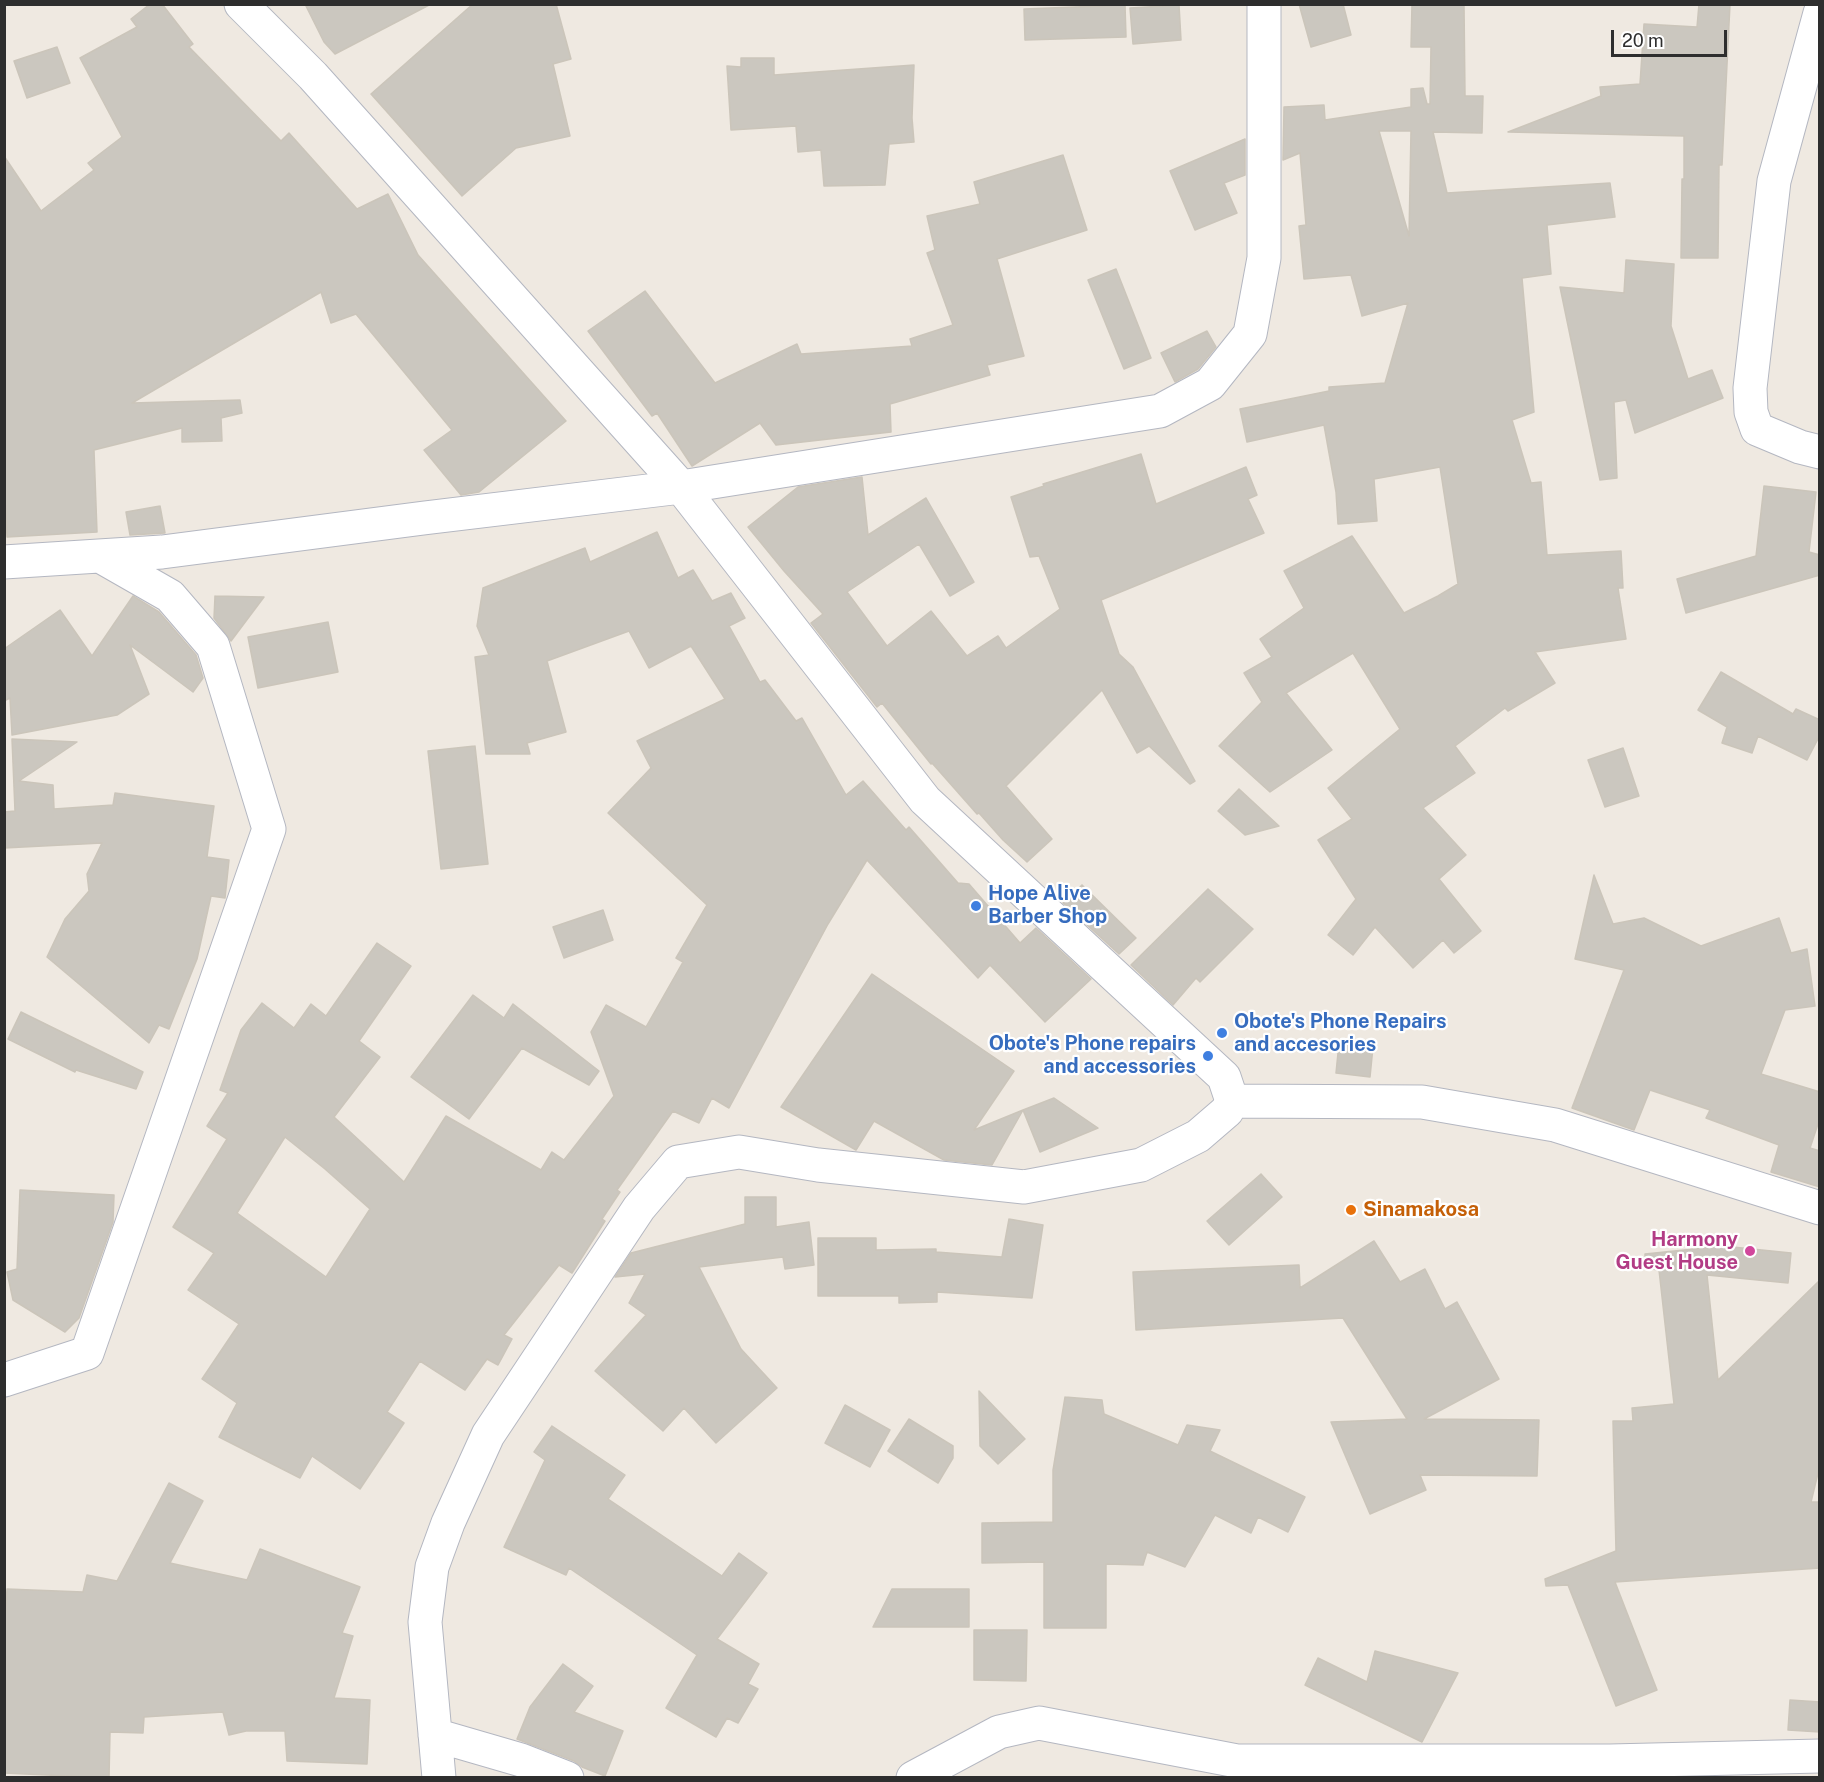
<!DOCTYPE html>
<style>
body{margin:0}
#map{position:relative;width:1824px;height:1782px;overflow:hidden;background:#efe9e1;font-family:"Public Sans",sans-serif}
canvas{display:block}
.frame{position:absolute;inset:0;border:6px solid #2e2e2e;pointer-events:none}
.scale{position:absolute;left:1611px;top:30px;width:116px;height:27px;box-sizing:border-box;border:3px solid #2e2e2e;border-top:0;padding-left:8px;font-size:18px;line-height:21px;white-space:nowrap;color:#2e2e2e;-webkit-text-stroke:4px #fff;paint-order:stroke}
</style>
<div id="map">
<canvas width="1824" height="1782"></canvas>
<div class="frame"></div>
<div class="scale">20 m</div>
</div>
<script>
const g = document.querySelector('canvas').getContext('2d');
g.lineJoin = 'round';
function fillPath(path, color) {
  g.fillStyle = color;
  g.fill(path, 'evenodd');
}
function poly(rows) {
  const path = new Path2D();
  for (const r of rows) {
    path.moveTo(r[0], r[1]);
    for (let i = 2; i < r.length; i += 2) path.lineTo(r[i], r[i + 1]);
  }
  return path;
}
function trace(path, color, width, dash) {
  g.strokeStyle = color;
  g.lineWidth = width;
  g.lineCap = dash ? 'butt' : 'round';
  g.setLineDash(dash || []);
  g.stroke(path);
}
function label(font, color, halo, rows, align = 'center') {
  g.font = font + ' "Public Sans",sans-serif';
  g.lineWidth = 4.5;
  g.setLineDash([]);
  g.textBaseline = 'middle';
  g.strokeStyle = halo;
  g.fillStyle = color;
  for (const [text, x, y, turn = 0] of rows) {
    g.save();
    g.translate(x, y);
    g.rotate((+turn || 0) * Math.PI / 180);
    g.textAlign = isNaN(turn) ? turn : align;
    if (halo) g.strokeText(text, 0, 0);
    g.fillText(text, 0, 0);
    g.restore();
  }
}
const building = poly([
 [150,4,162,4,193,44,189,47,281,141,289,133,357,209,388,194,418,255,566,421,479,492,461,495,424,450,452,430,356,314,331,323,321,292,132,403,240,400,242,413,221,418,222,441,182,442,182,428,94,450,97,532,7,537,4,480,4,156,41,211,94,170,88,163,122,137,80,58,137,27,131,19,150,4],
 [305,4,431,4,335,54,324,42,305,4],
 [473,4,556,4,571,59,553,64,570,136,516,148,462,196,371,94,473,4],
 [1299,4,1343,4,1351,35,1311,47,1299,4],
 [1412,4,1464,4,1465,96,1483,96,1482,133,1433,132,1447,193,1610,183,1615,217,1547,225,1551,274,1522,278,1534,412,1512,420,1531,483,1541,482,1547,555,1621,551,1623,588,1618,588,1626,639,1535,652,1555,683,1508,711,1505,708,1455,746,1475,773,1423,808,1466,855,1439,879,1481,931,1454,953,1443,940,1413,968,1375,927,1353,955,1328,935,1356,899,1318,840,1352,819,1328,788,1400,729,1353,653,1286,693,1332,750,1270,792,1219,746,1262,702,1244,673,1272,657,1260,639,1304,608,1284,571,1352,536,1404,613,1438,596,1458,584,1440,467,1374,479,1377,521,1338,524,1336,492,1324,425,1247,442,1240,409,1329,391,1329,387,1385,383,1408,303,1362,316,1351,275,1304,279,1299,226,1306,225,1300,153,1283,160,1284,107,1324,105,1325,120,1411,107,1411,89,1423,88,1427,104,1430,104,1431,47,1411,47,1412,4],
 [1379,131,1411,131,1409,236,1379,131],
 [1699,4,1730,4,1722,165,1719,165,1718,258,1681,258,1682,179,1684,179,1684,136,1508,132,1601,96,1600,87,1640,84,1644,24,1697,27,1699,4],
 [1125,5,1126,37,1025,40,1024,9,1125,5],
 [1179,5,1181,40,1133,44,1130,8,1179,5],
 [57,47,70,83,27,98,14,61,57,47],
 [741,58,774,58,774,75,914,65,912,118,914,142,889,144,885,185,824,186,821,150,798,152,796,126,731,130,727,66,741,67,741,58],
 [1245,139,1245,175,1224,183,1237,213,1195,230,1170,171,1245,139],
 [1063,155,1087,230,997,259,1024,356,987,365,990,375,890,404,891,432,776,445,760,423,692,466,657,413,652,416,588,331,645,291,715,383,797,344,801,354,912,346,910,339,953,325,927,253,935,250,927,216,980,204,974,182,1063,155],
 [1626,260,1674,264,1671,326,1688,379,1712,370,1723,398,1635,433,1626,400,1614,402,1617,478,1600,480,1560,287,1624,293,1626,260],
 [1116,269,1151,358,1124,369,1088,280,1116,269],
 [1207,331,1216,347,1198,369,1175,382,1161,353,1207,331],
 [1141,454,1156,504,1246,467,1257,495,1248,499,1264,533,1101,600,1119,654,1133,667,1195,781,1190,784,1149,746,1137,753,1102,690,1006,786,1052,839,1027,862,1003,840,979,813,977,814,932,763,931,764,882,703,877,707,811,623,823,614,784,571,748,527,798,487,862,477,868,535,926,498,974,582,950,596,919,544,847,592,887,646,931,611,967,656,998,636,1006,648,1060,609,1039,556,1030,557,1011,497,1044,486,1043,484,1141,454],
 [1764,486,1816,492,1809,552,1820,555,1820,575,1686,613,1677,579,1756,556,1764,486],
 [160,506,165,533,130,535,126,512,160,506],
 [657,532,678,578,693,570,712,601,731,593,745,618,729,626,760,682,765,680,796,721,802,718,846,795,863,781,906,830,909,827,958,883,969,884,1020,943,1036,928,1091,979,1045,1022,990,965,978,978,867,860,828,924,729,1108,712,1098,699,1123,673,1111,617,1190,620,1192,602,1219,605,1221,572,1273,559,1265,504,1335,512,1339,498,1365,487,1359,465,1390,420,1361,387,1412,404,1423,360,1489,312,1456,300,1478,219,1437,237,1403,202,1379,239,1324,188,1290,214,1253,173,1227,227,1139,207,1126,228,1093,220,1090,241,1030,262,1003,294,1028,311,1004,326,1016,377,943,411,966,359,1041,380,1057,334,1117,404,1182,446,1116,541,1170,552,1152,564,1160,614,1096,591,1032,606,1005,646,1027,683,962,676,958,707,905,608,813,651,768,637,741,725,699,691,646,649,668,629,631,547,661,566,732,527,743,530,754,486,754,475,657,489,655,477,626,483,588,585,548,590,562,657,532],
 [285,1137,325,1169,370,1209,326,1277,237,1213,285,1137],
 [133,596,159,612,196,655,203,678,193,692,130,645,149,694,117,715,12,735,10,698,4,701,4,649,60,610,92,656,133,596],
 [215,596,264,597,231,641,214,618,215,596],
 [328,622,338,672,258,688,248,637,328,622],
 [1721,672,1793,714,1796,709,1820,720,1820,735,1807,760,1758,736,1752,753,1722,743,1727,727,1698,710,1721,672],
 [12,739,77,742,19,781,53,785,54,809,113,805,115,793,214,806,207,857,229,860,225,898,211,896,197,959,169,1029,159,1025,149,1043,47,957,65,919,89,891,87,874,102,843,4,848,4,812,15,811,12,739],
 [475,746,488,864,441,869,428,751,475,746],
 [1623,748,1639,796,1605,807,1588,760,1623,748],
 [1239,789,1279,826,1245,835,1218,811,1239,789],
 [1594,875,1613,924,1644,918,1701,946,1779,918,1791,953,1807,949,1815,1006,1785,1010,1761,1074,1820,1092,1820,1118,1810,1148,1820,1151,1820,1187,1771,1172,1779,1145,1706,1118,1710,1110,1650,1090,1634,1130,1572,1108,1624,970,1575,959,1594,875],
 [1082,885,1136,938,1119,954,1063,903,1082,885],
 [1208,889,1253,929,1200,982,1196,978,1173,1005,1131,965,1208,889],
 [603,910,613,940,564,958,553,927,603,910],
 [872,974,1014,1071,974,1130,1023,1110,992,1165,944,1160,874,1121,856,1150,781,1107,872,974],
 [473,995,504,1018,513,1004,599,1071,589,1085,522,1048,469,1119,411,1077,473,995],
 [21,1012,143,1072,136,1089,76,1070,75,1072,8,1039,21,1012],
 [1339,1043,1373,1047,1370,1077,1336,1073,1339,1043],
 [1054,1098,1098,1128,1040,1152,1023,1110,1054,1098],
 [1261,1174,1282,1197,1229,1245,1207,1221,1261,1174],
 [20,1190,114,1195,113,1222,79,1318,65,1332,13,1300,7,1272,17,1269,20,1190],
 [745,1197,776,1197,776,1227,809,1222,814,1265,785,1269,783,1257,699,1267,741,1349,777,1388,716,1443,684,1408,663,1431,595,1371,646,1315,629,1303,645,1274,615,1277,631,1253,745,1224,745,1197],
 [1009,1219,1043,1225,1032,1298,937,1292,937,1302,899,1303,899,1296,818,1296,818,1238,876,1238,876,1250,936,1249,936,1252,1002,1257,1009,1219],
 [1374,1241,1400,1282,1425,1269,1445,1309,1457,1302,1499,1379,1424,1419,1539,1420,1537,1476,1420,1475,1426,1490,1370,1514,1331,1422,1407,1419,1343,1318,1136,1330,1133,1272,1299,1265,1300,1288,1374,1241],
 [1723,1246,1791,1253,1788,1283,1707,1275,1718,1380,1820,1280,1820,1465,1811,1502,1820,1502,1820,1568,1615,1582,1657,1690,1616,1706,1568,1585,1546,1586,1545,1579,1616,1551,1613,1421,1633,1421,1632,1408,1674,1404,1659,1270,1645,1268,1645,1254,1723,1246],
 [979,1391,1025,1439,998,1464,980,1446,979,1391],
 [1065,1397,1102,1400,1104,1414,1178,1445,1187,1425,1220,1430,1210,1451,1305,1497,1288,1532,1258,1517,1251,1533,1215,1515,1185,1567,1147,1552,1143,1565,1106,1564,1106,1628,1044,1628,1044,1562,982,1563,982,1523,1053,1522,1053,1470,1065,1397],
 [845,1405,890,1430,870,1467,825,1443,845,1405],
 [909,1419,953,1446,953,1458,938,1483,888,1451,909,1419],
 [552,1426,625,1475,608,1499,722,1576,739,1553,767,1573,717,1639,759,1664,748,1684,758,1689,738,1723,727,1718,716,1737,666,1708,697,1655,569,1568,566,1575,504,1547,545,1460,534,1452,552,1426],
 [169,1483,203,1501,170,1563,247,1580,260,1549,360,1587,342,1633,353,1636,334,1698,370,1700,367,1764,287,1761,285,1731,246,1731,229,1735,223,1712,144,1717,143,1733,110,1732,109,1778,4,1773,4,1632,7,1589,83,1592,87,1575,117,1581,169,1483],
 [892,1589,969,1589,969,1627,873,1627,892,1589],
 [974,1630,1027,1630,1026,1681,974,1680,974,1630],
 [1375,1651,1458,1673,1422,1742,1305,1685,1318,1658,1367,1682,1375,1651],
 [563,1664,593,1686,574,1712,623,1731,605,1776,582,1767,574,1761,517,1739,530,1707,563,1664],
 [1790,1700,1820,1702,1820,1732,1788,1730,1790,1700]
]);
const minor = poly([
 [241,4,313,76,681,487,925,800,1224,1077,1232,1101,1227,1111,1198,1136,1141,1165,1024,1187,818,1165,739,1152,678,1162,639,1208,488,1435,448,1523,432,1567,425,1622,439,1778],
 [1820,13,1774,181,1750,388,1751,412,1757,429,1800,447,1820,452],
 [4,562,162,552,424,518,681,487,1160,411,1210,384,1250,334,1264,258,1264,4],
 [1232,1101,1422,1102,1555,1125,1820,1208],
 [4,1380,87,1353,269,829,213,646,170,596,100,556],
 [435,1735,521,1760,567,1778],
 [913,1778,999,1732,1039,1723,1237,1761,1610,1761,1820,1756]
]);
const markers = [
 [976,906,6,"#3f7fe0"],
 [1222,1033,6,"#3f7fe0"],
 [1208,1056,6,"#3f7fe0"],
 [1351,1210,6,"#e8710a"],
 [1750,1251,6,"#d1479c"]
];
const shopNames = [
 ["Hope Alive",988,894],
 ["Barber Shop",988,917],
 ["Obote's Phone Repairs",1234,1022],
 ["and accesories",1234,1045],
 ["Obote's Phone repairs",1196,1044,"right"],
 ["and accessories",1196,1067,"right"]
];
const foodNames = [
 ["Sinamakosa",1363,1210]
];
const hotelNames = [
 ["Harmony",1738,1240],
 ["Guest House",1738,1263]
];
fillPath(building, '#cbc7bf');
trace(building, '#cbc5ba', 1.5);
trace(minor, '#b4b7c1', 35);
trace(minor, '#fff', 33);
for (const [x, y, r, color] of markers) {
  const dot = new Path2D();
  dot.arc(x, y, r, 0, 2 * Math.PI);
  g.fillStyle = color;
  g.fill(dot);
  trace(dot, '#fff', 2);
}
label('bold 20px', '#366cbe', '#fff', shopNames, 'left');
label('bold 20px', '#c56008', '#fff', foodNames, 'left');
label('bold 20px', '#b23c85', '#fff', hotelNames, 'right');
</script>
